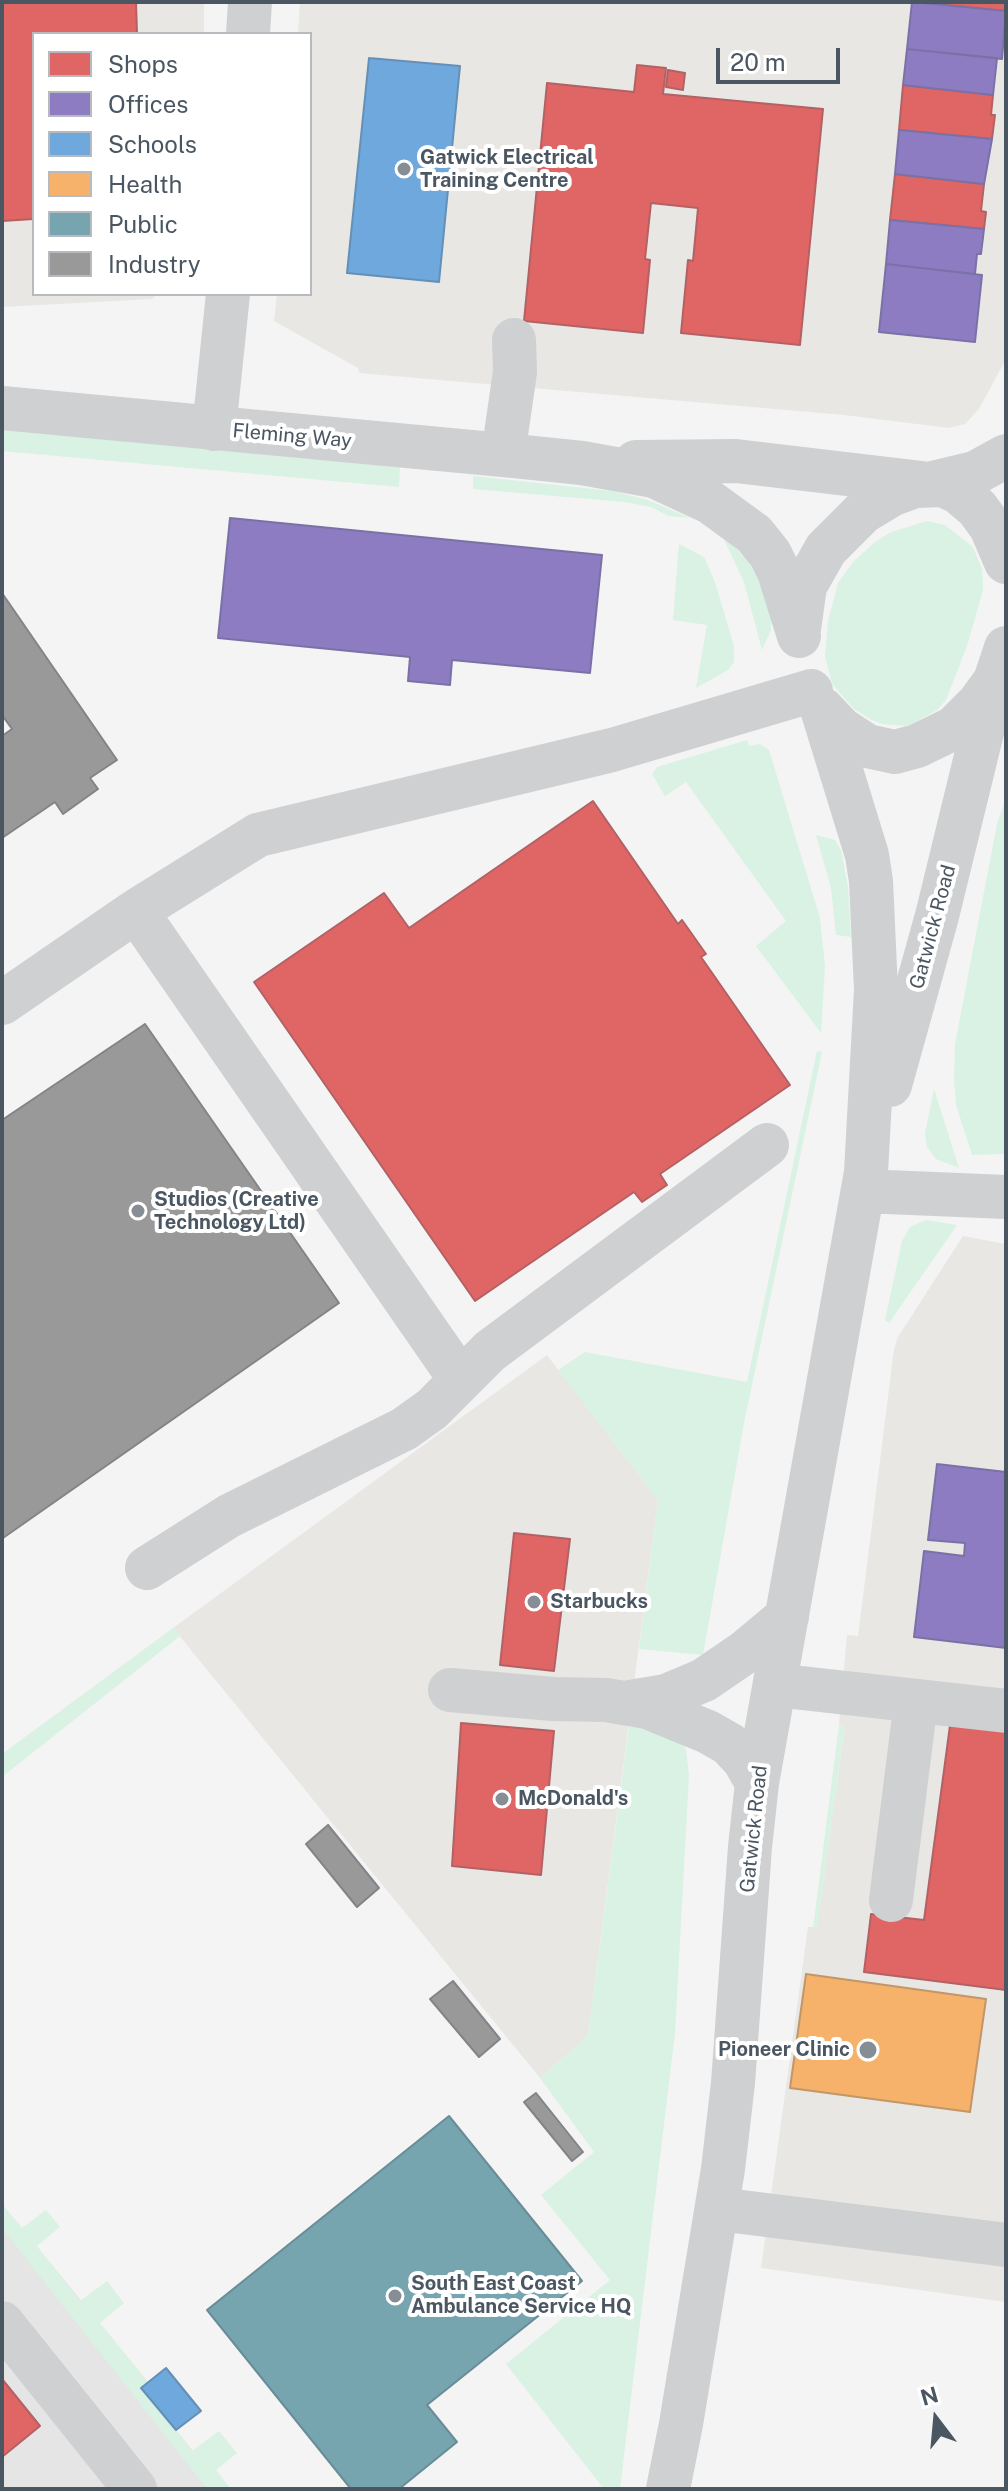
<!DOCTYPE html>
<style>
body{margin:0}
#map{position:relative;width:1008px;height:2491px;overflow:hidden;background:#f4f4f4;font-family:"Public Sans",sans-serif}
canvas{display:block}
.frame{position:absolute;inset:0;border:4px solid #4a5661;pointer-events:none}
.legend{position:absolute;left:32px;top:32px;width:280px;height:264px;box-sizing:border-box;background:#fff;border:2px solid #b7bbc0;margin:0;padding:10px 14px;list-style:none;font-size:24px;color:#4a5661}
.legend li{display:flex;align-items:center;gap:16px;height:40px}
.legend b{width:40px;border:2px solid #b7bbc0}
.north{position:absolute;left:896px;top:2379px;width:80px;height:80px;-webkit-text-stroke:6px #fff;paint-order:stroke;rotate:344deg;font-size:22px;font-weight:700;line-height:32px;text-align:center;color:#4a5661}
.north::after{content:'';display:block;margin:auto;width:28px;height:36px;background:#4a5661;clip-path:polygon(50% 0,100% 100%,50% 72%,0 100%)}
.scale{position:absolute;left:716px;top:48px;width:124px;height:36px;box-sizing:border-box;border:4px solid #4a5661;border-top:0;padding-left:10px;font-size:24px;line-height:28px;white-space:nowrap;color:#4a5661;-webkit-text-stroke:6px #fff;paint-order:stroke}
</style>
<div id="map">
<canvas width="1008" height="2491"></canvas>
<div class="frame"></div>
<ul class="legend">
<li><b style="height:22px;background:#e06666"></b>Shops</li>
<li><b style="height:22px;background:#8e7cc3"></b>Offices</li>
<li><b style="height:22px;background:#6fa8dc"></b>Schools</li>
<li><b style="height:22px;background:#f6b26b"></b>Health</li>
<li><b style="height:22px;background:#76a5af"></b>Public</li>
<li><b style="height:22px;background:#999"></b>Industry</li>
</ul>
<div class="north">N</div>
<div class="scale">20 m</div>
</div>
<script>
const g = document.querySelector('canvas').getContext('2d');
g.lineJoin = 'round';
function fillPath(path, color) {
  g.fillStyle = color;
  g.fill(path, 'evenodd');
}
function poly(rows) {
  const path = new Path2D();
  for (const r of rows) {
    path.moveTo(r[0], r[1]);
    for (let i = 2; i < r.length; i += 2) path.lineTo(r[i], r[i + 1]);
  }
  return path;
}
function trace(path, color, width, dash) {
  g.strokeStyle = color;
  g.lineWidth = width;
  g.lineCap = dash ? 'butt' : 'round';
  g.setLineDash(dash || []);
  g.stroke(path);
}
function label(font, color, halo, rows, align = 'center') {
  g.font = font + ' "Public Sans",sans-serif';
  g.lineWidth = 8;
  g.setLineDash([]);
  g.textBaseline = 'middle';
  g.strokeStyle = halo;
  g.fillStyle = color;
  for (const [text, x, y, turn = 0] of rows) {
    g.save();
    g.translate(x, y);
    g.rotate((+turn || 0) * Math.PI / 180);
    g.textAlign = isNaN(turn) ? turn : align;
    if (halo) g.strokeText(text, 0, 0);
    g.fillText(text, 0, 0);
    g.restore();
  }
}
const commercial = poly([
 [2,2,204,2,204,34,34,34,34,294,157,294,152,299,2,307],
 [300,2,1006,2,1006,359,979,409,965,424,949,428,844,415,359,373,358,368,274,321,277,294,310,294,310,34,298,34],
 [963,1236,1006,1244,1006,2302,761,2268,808,1927,817,1927,845,1726,839,1725,847,1635,858,1636,894,1349,898,1337],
 [547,1355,658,1500,588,2036,540,2078,173,1628]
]);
const education = poly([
 [2,2204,148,2382,142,2388,193,2451,231,2489,2,2489]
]);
const green = poly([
 [2,430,400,467,399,487,2,451],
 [473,476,612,491,648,500,690,518,668,516,651,507,625,502,473,489],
 [927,521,945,525,973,547,982,569,983,590,967,646,946,700,937,710,912,724,904,726,883,724,872,720,854,709,832,684,825,656,828,621,838,583,853,562,875,542,891,532],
 [720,531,747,560,761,582,771,618,771,630,762,650,744,582],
 [679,544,704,557,715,582,734,646,734,662,728,670,696,688,707,625,673,620],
 [747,740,749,746,760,744,769,750,820,918,825,966,821,1033,756,946,786,921,686,782,665,796,652,774,657,767],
 [1006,798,1006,1154,972,1155,956,1105,954,1078,955,1044,997,824],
 [816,835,835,840,841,850,848,887,851,937,836,935,831,888],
 [817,1051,822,1052,744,1423,703,1655,639,1649,658,1500,558,1370,585,1352,747,1382],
 [934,1089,959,1168,936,1159,927,1147,925,1133],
 [926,1220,957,1225,889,1323,885,1320,902,1241,910,1227],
 [173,1628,180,1636,2,1777,2,1754],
 [839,1725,845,1726,817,1928,813,1928],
 [629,1726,659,1731,681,1741,686,1749,689,1775,675,2033,620,2489,604,2489,506,2364,610,2280,541,2195,594,2152,540,2078,588,2036],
 [2,2204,22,2228,46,2210,60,2227,37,2246,80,2301,107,2281,124,2303,100,2323,148,2382,142,2388,192,2451,219,2431,237,2453,216,2470,231,2489,207,2489,2,2228]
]);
const shops = poly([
 [2,2,136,2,137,34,34,34,34,219,2,221,2,2],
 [916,2,1006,2,1006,11,916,2],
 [637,65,666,68,663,94,823,109,800,345,681,333,688,260,693,261,698,208,651,203,645,259,650,260,643,333,524,321,547,83,634,92,637,65],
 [668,70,685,73,683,90,666,87,668,70],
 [903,85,993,95,991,115,995,115,992,139,899,130,903,85],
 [895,174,984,184,981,211,986,212,984,229,890,220,895,174],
 [593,801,678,924,682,920,706,954,701,957,790,1085,660,1174,667,1185,642,1202,634,1192,475,1301,254,982,384,893,409,928,593,801],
 [514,1533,570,1539,554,1671,500,1665,514,1533],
 [951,1718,1006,1725,1006,1990,864,1972,871,1914,924,1920,951,1718],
 [461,1723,554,1731,541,1875,452,1866,461,1723],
 [2,2379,40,2426,2,2457,2,2379]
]);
const offices = poly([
 [912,2,1006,11,1002,59,907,49,912,2],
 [907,49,997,58,993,95,903,85,907,49],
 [899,130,992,139,984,184,895,174,899,130],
 [890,220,984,229,981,254,977,254,975,274,886,264,890,220],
 [886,264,982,275,975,342,879,332,886,264],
 [230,518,602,555,590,673,452,660,450,685,408,681,410,657,218,638,230,518],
 [937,1464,1006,1472,1006,1648,914,1637,924,1551,964,1556,965,1543,928,1540,937,1464]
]);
const schools = poly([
 [369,58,460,66,439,282,347,273,369,58],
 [166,2368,201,2411,176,2430,141,2388,166,2368]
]);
const health = poly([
 [806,1974,986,1999,970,2112,790,2088,806,1974]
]);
const public = poly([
 [449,2116,582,2281,427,2405,457,2442,399,2489,351,2489,207,2310,449,2116]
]);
const industry = poly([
 [2,593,117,760,90,778,98,789,63,814,55,802,2,838,2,736,12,729,2,715,2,593],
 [145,1024,339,1303,3,1538,2,1120,145,1024],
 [328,1825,379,1888,357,1907,306,1844,328,1825],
 [453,1981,500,2039,479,2057,430,1999,453,1981],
 [536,2093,583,2152,572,2161,524,2102,536,2093]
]);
const minor = poly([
 [248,34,250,2],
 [2,408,514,456,582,463,654,476,710,502,754,534,770,554,779,572,799,636],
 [214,429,228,294],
 [503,455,515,372,514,340],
 [636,462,736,461,922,483],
 [933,483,975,473,1006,456],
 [799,629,805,586,826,549,863,512,893,494,915,486,943,485,958,492,977,508,991,527,1006,562],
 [822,709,841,729,867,746,895,752,917,746,954,728,978,704,995,681,1006,648],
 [136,911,460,1379],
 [2,1003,136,911,258,835,612,750,811,691],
 [890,1085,937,916,992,691],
 [863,1191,1006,1197],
 [147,1568,229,1516,404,1429,432,1409,490,1351,767,1145],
 [775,1685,1006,1711],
 [450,1690,553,1699,606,1700,647,1707,708,1732,729,1744,744,1760,757,1783],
 [630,1702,666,1696,704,1680,745,1652,787,1617],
 [891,1900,916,1701],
 [718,2209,1006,2245],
 [2,2323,135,2489],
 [668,2489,681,2424,723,2169,733,2083,750,1847,757,1783,866,1172,876,990,871,881,867,855,822,709]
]);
const markers = [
 [404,169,8,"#868d94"],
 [138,1211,8,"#868d94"],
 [534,1602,8,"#868d94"],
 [502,1799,8,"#868d94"],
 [868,2050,10,"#868d94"],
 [395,2296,8,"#868d94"]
];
const poiNames = [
 ["Gatwick Electrical",420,158],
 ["Training Centre",420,181],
 ["Studios (Creative",154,1200],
 ["Technology Ltd)",154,1223],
 ["Starbucks",550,1602],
 ["McDonald's",518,1799],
 ["Pioneer Clinic",850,2050,"right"],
 ["South East Coast",411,2284],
 ["Ambulance Service HQ",411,2307]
];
const streetNames = [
 ["Fleming Way",292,436,5],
 ["Gatwick Road",933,927,-75],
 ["Gatwick Road",754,1829,-84]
];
fillPath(commercial, '#e8e7e3');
fillPath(education, '#e6e5e6');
fillPath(green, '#d9f2e3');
fillPath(shops, '#e06666');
trace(shops, '#b36164', 2);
fillPath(offices, '#8e7cc3');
trace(offices, '#7a71a6', 2);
fillPath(schools, '#6fa8dc');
trace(schools, '#648fb7', 2);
fillPath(health, '#f6b26b');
trace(health, '#c29668', 2);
fillPath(public, '#76a5af');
trace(public, '#698d98', 2);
fillPath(industry, '#999');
trace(industry, '#818588', 2);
trace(minor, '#ced0d2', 44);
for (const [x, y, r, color] of markers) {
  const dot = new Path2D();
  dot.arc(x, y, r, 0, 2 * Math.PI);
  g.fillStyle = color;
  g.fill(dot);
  trace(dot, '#fff', 3);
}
label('bold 20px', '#4a5661', '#fff', poiNames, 'left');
label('20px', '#4a5661', '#fff', streetNames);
</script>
